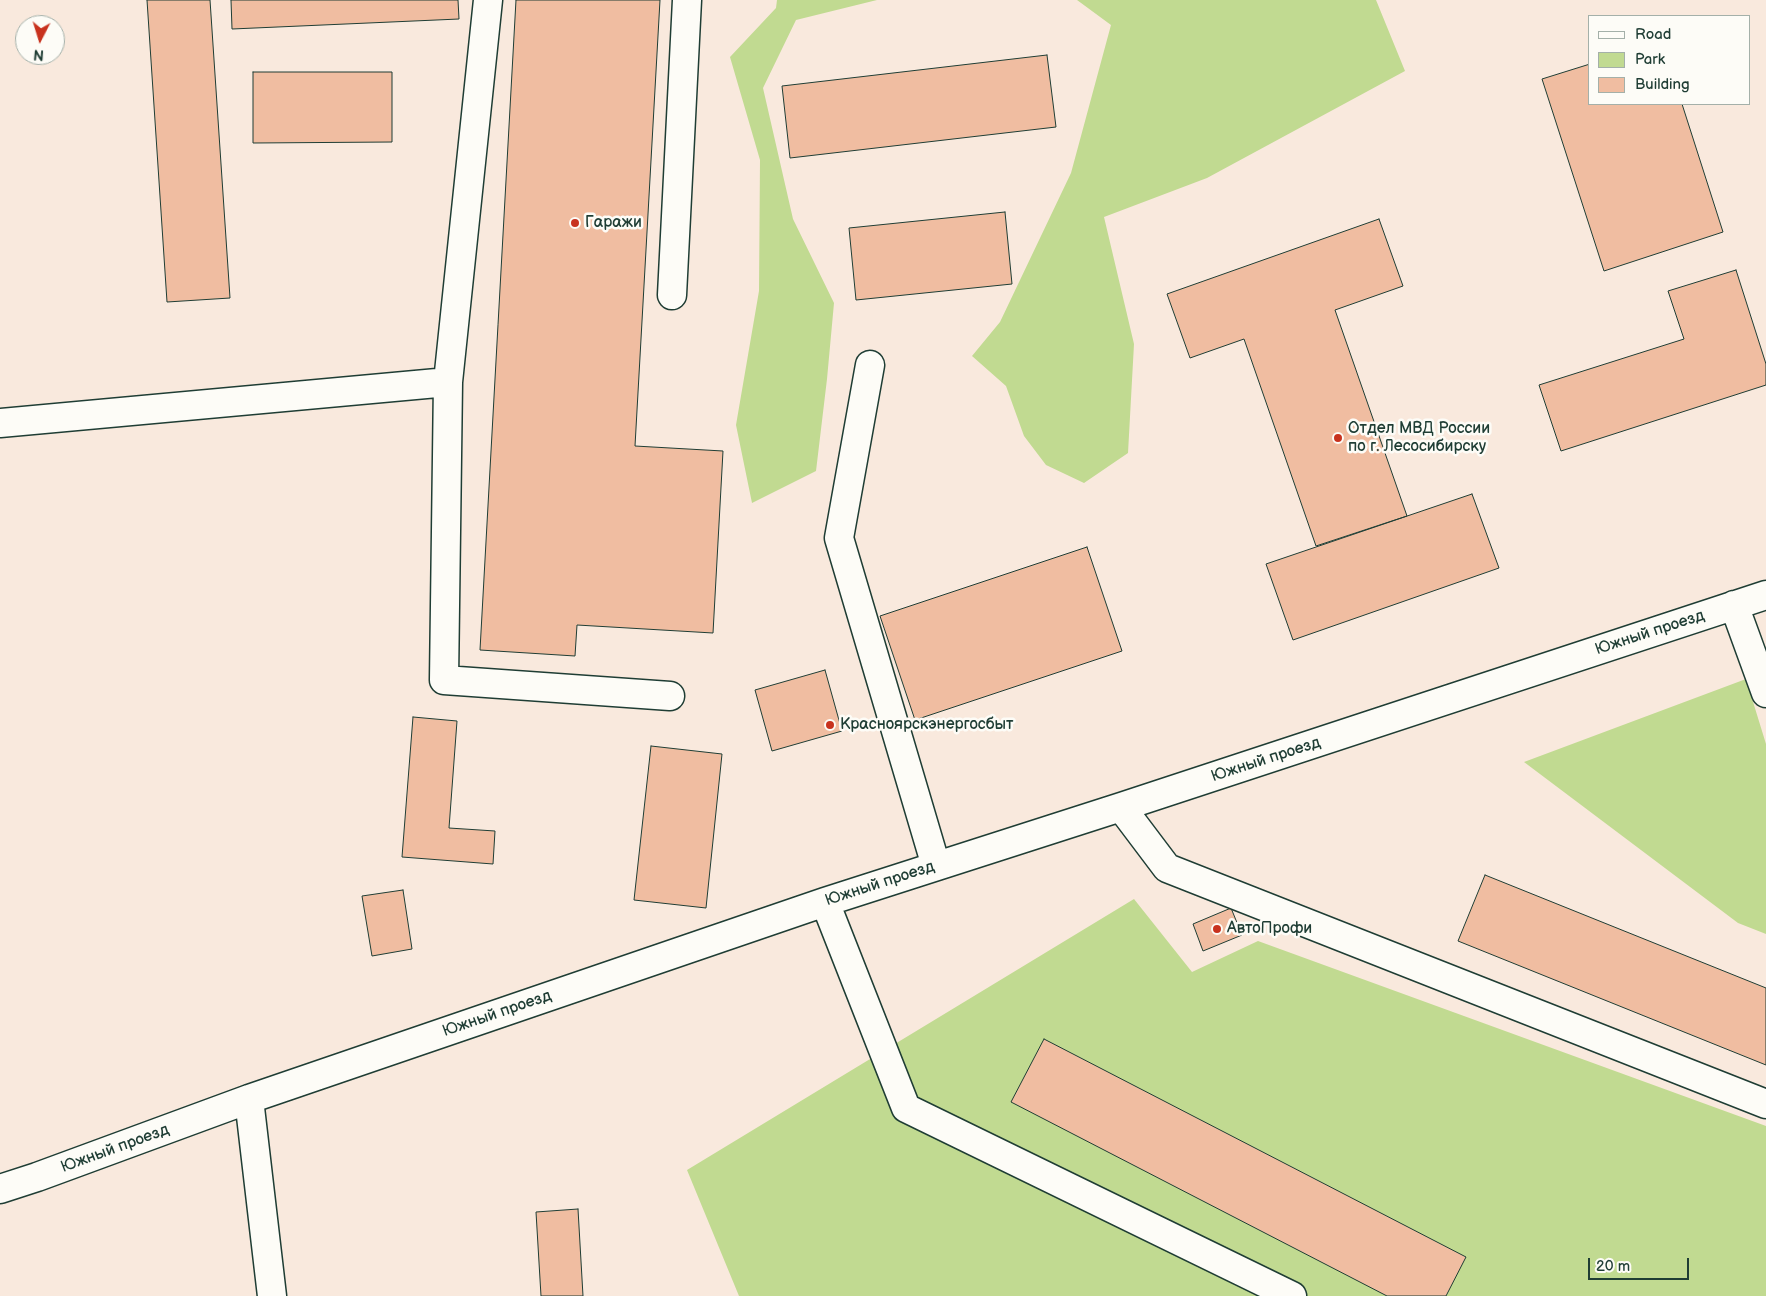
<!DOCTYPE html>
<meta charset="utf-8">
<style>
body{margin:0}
#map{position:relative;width:1766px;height:1296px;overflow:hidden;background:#f9e9dd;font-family:"Balsamiq Sans",sans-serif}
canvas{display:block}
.legend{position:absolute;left:1588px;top:15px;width:162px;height:90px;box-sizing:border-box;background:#fdfcf7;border:1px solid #a4b0a9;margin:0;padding:6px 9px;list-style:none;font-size:15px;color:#1f3d34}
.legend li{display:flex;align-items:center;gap:10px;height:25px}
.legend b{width:25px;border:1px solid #a4b0a9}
.north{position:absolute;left:15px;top:15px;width:50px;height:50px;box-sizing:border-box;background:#fdfcf7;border:1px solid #a4b0a9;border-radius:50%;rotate:185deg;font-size:14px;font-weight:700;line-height:20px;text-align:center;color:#1f3d34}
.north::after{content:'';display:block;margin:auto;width:18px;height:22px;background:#c8321e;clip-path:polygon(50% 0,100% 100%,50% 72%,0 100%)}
.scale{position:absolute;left:1588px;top:1258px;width:101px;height:22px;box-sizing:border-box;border:2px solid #1f3d34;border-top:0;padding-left:6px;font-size:15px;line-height:18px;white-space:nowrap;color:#1f3d34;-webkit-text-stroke:4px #fdfcf7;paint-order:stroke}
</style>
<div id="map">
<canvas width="1766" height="1296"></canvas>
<ul class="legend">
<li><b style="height:6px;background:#fdfcf7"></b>Road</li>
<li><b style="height:14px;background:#c1da91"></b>Park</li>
<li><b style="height:14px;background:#f0bda1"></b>Building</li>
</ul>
<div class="north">N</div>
<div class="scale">20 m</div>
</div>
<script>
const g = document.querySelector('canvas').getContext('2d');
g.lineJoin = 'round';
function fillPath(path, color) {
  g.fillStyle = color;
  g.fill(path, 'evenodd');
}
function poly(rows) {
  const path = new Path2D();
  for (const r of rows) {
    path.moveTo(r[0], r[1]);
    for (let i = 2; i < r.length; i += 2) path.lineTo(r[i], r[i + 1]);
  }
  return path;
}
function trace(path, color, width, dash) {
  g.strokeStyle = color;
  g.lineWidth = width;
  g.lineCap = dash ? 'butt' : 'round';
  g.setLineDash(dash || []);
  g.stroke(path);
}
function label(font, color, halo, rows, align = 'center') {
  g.font = font + ' "Balsamiq Sans",sans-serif';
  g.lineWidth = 5;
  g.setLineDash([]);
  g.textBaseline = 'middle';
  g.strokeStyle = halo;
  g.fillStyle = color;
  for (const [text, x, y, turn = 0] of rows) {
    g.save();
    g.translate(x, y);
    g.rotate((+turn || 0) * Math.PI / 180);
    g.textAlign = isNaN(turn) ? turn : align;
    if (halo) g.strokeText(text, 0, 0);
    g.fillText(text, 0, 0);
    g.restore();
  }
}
const green = poly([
 [777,0,877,0,796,20,763,88,793,219,834,303,827,379,816,471,752,503,736,425,759,291,760,160,730,57,776,8],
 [1077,0,1376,0,1405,71,1207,178,1104,217,1134,344,1128,453,1084,483,1046,465,1024,436,1006,386,972,356,1000,322,1071,173,1111,25],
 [1746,679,1766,744,1766,934,1738,923,1524,762],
 [1134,899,1192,972,1258,941,1766,1126,1766,1296,739,1296,687,1170]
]);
const building = poly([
 [147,0,210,0,230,298,167,302,147,0],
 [231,0,458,0,459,19,232,29,231,0],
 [516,0,660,0,635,446,723,451,713,633,577,625,575,656,480,650,516,0],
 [1047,55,1056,127,790,158,782,86,1047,55],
 [1590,64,1590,104,1682,104,1723,232,1604,271,1542,79,1590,64],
 [253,72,392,72,392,142,253,143,253,72],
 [1005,212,1012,284,856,300,849,228,1005,212],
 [1379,219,1403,286,1335,310,1407,516,1316,546,1244,339,1190,358,1167,294,1379,219],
 [1736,270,1766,364,1766,385,1561,451,1539,385,1684,339,1668,291,1736,270],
 [1472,494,1499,568,1293,640,1266,564,1472,494],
 [1087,547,1122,651,915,720,880,616,1087,547],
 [825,670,842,731,772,751,755,690,825,670],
 [413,717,457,721,449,828,495,831,493,864,402,857,413,717],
 [651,746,722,754,706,908,634,900,651,746],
 [1485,875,1766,988,1766,1065,1458,941,1485,875],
 [403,890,412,949,372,956,362,896,403,890],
 [1231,908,1242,935,1203,951,1193,924,1231,908],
 [1044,1039,1466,1257,1446,1296,1387,1296,1011,1102,1044,1039],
 [578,1209,583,1296,541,1296,536,1212,578,1209]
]);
const minor = poly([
 [672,295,687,0],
 [870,365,839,538,936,866],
 [448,382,444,680,670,696],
 [0,423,448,382,488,0],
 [1734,605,1766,693],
 [1121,807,1167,868,1766,1104],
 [825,902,906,1108,1292,1296],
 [249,1099,272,1296],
 [0,1189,37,1177,249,1099,825,902,1121,807,1766,595]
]);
const markers = [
 [575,223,5,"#c8321e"],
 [1338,438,5,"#c8321e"],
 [830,725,5,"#c8321e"],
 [1217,929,5,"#c8321e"]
];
const poiNames = [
 ["Гаражи",585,223],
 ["Отдел МВД России",1348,429],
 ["по г. Лесосибирску",1348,447],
 ["Красноярскэнергосбыт",840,725],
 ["АвтоПрофи",1227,929]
];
const streetNames = [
 ["Южный проезд",1650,633,-18],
 ["Южный проезд",1266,760,-18],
 ["Южный проезд",880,884,-18],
 ["Южный проезд",497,1014,-19],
 ["Южный проезд",115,1149,-20]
];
fillPath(green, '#c1da91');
fillPath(building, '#f0bda1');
trace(building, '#1f3d34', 1);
trace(minor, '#1f3d34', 31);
trace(minor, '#fdfcf7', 28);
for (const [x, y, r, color] of markers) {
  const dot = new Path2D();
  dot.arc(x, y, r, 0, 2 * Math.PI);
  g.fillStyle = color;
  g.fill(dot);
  trace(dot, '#fdfcf7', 2);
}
label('16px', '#1f3d34', '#fdfcf7', poiNames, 'left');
label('16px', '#1f3d34', '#fdfcf7', streetNames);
</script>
